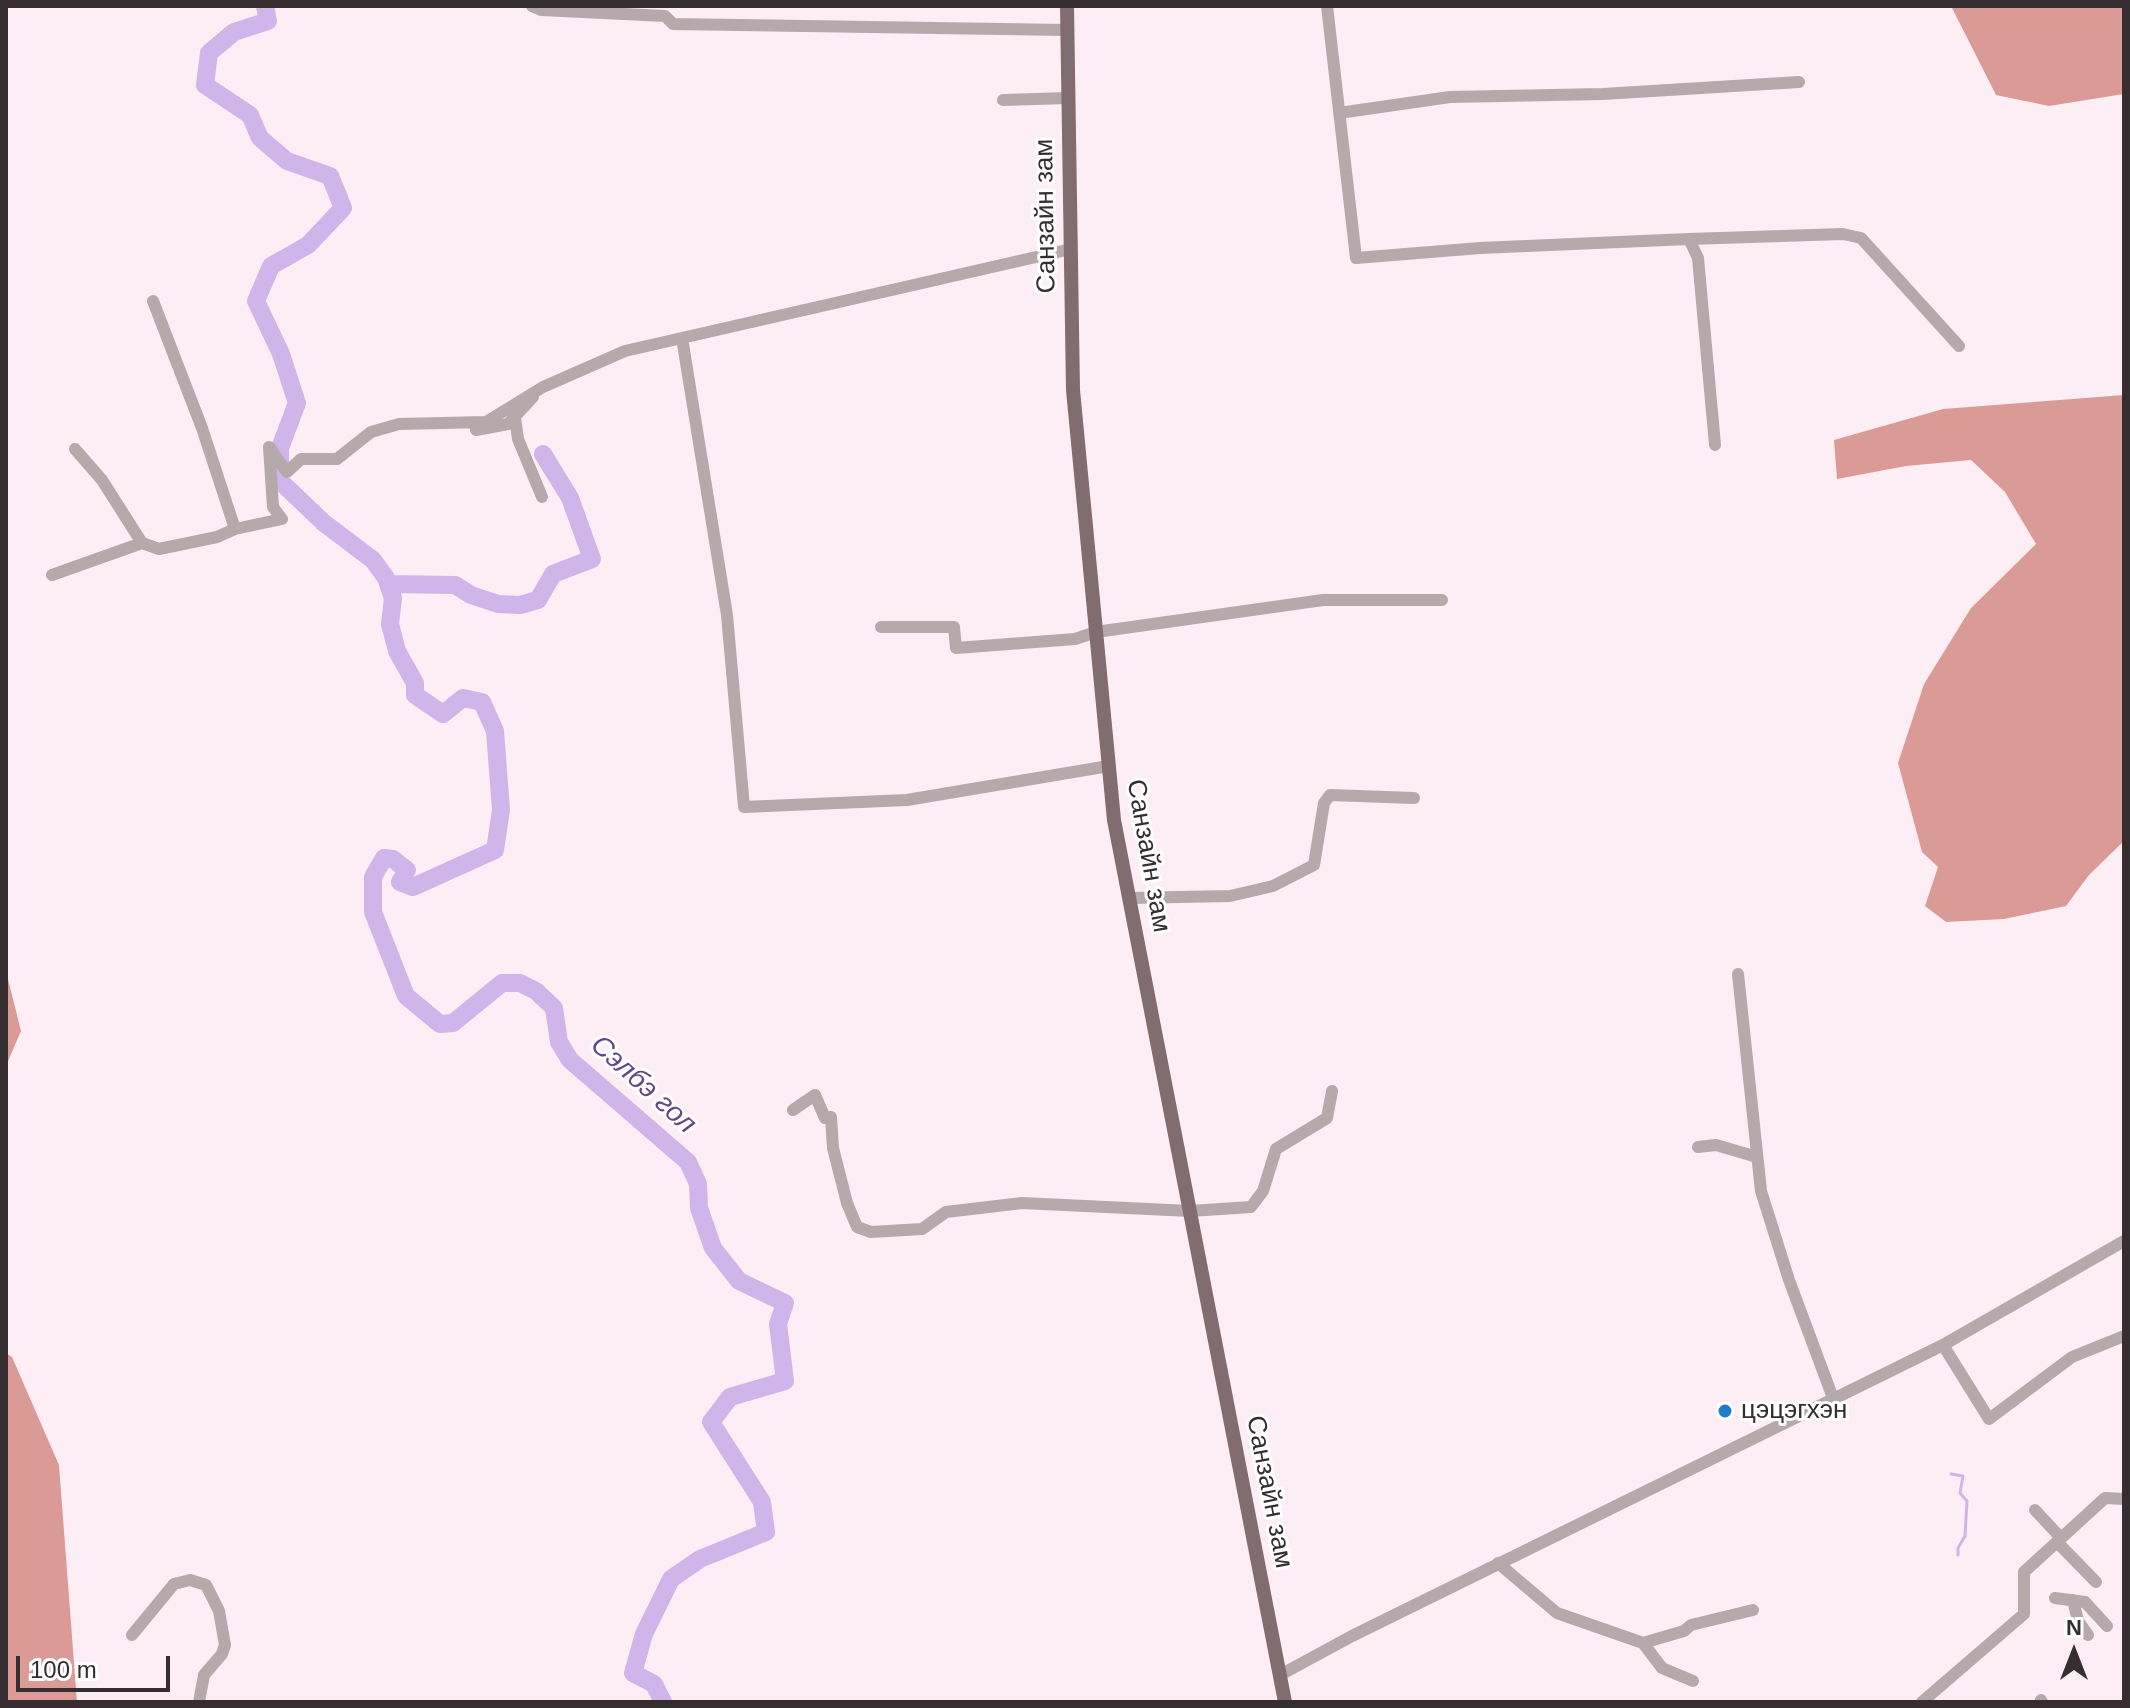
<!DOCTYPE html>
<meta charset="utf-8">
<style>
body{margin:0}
#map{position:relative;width:2130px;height:1708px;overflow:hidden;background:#fdeef5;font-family:Arial,sans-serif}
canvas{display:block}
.frame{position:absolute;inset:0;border:8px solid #362d31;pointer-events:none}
.north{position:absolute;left:2034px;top:1612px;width:80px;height:80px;-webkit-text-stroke:6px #fff;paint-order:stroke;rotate:0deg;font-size:22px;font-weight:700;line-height:32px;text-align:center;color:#362d31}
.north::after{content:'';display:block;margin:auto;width:28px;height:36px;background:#362d31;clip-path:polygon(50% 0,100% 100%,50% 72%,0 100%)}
.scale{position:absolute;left:16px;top:1656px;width:154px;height:36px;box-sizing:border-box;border:4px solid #362d31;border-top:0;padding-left:10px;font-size:24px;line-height:28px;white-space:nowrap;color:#362d31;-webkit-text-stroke:6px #fff;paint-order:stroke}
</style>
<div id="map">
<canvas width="2130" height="1708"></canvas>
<div class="frame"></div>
<div class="north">N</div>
<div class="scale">100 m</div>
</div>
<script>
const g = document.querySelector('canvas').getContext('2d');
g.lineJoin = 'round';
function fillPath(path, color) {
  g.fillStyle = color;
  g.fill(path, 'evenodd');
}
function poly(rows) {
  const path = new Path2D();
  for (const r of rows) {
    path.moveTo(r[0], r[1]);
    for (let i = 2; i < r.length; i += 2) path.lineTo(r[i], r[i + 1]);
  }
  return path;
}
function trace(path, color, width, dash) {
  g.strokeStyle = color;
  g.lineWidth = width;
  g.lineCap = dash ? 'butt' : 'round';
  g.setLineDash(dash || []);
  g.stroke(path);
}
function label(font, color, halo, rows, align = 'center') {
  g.font = font + ' Arial,sans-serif';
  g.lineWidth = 6;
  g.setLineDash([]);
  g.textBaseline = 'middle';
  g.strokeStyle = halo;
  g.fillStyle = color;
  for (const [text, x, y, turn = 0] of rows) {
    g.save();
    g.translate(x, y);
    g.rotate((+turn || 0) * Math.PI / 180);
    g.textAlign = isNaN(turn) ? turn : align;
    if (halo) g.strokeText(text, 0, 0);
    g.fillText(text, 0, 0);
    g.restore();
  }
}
const forest = poly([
 [1951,6,2124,6,2124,94,2049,106,1996,95],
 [2124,395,2124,841,2089,875,2066,906,2004,919,1946,922,1925,906,1938,867,1922,852,1898,763,1924,684,1971,608,2036,544,2005,492,1971,460,1906,466,1837,479,1834,440,1943,409],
 [6,971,21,1031,6,1066],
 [6,1353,12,1357,59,1465,77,1702,6,1702]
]);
const stream = poly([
 [1951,1474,1963,1476,1960,1493,1967,1501,1965,1536,1958,1548,1958,1555]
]);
const river = poly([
 [265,6,268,21,234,32,209,53,205,85,250,115,260,138,287,161,330,176,343,208,308,245,271,266,256,301,281,354,297,403,280,448,280,481,324,523,373,560,386,578,393,598,390,624,397,651,415,683,415,695,443,714,463,698,482,702,495,731,501,810,495,850,413,887,400,882,407,870,393,859,384,858,373,877,373,912,406,996,440,1024,453,1023,502,983,520,983,536,991,554,1008,559,1042,570,1060,688,1162,698,1184,699,1208,713,1248,739,1281,785,1303,778,1324,785,1381,730,1397,711,1422,762,1502,766,1532,700,1559,671,1579,644,1634,633,1673,654,1684,663,1702],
 [388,584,455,585,471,595,498,604,520,605,538,600,553,574,592,559,570,498,543,454]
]);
const minor = poly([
 [532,6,541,10,665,16,673,24,1067,30],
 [1327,6,1356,258,1480,248,1689,239,1698,258,1715,445],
 [1003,100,1068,98],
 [1339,113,1450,97,1603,94,1799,82],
 [1689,239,1843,234,1861,238,1959,346],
 [153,301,202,428,235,529,282,519,273,507,269,447,287,472,301,459,337,459,371,432,399,424,486,422,543,387,625,351,1071,249],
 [682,338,727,615,744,807,907,800,1109,766],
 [515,418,518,439,542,497],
 [476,430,508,424,533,397],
 [75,449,102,480,142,543,159,549,217,537,235,529],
 [52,575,142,543],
 [881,627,954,627,956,648,1075,639,1096,632,1323,600,1442,600],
 [1130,898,1230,896,1273,886,1314,865,1324,803,1330,795,1414,798],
 [1738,974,1761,1191,1789,1280,1833,1398],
 [793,1110,815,1095,825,1118,831,1117,833,1148,847,1203,857,1227,871,1232,922,1229,946,1212,1022,1203,1190,1211,1251,1207,1263,1191,1276,1149,1327,1118,1332,1091],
 [1698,1147,1716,1145,1757,1157],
 [1943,1345,1989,1419,2072,1357,2124,1336],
 [2035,1510,2061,1538],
 [2057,1542,2096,1582],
 [1498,1563,1557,1613,1643,1643,1662,1668,1693,1681],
 [2055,1598,2085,1602,2107,1626],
 [2073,1600,2078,1621,2088,1635],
 [132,1635,174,1584,190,1580,206,1585,219,1611,225,1645,222,1654,204,1675,199,1702],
 [1643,1643,1684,1631,1691,1625,1753,1610],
 [1280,1675,1352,1636,1943,1345,2124,1241],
 [2041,1700,2042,1702],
 [1922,1702,2024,1614,2024,1572,2105,1498,2124,1499]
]);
const major = poly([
 [1067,6,1073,390,1114,820,1285,1702]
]);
const markers = [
 [1725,1411,8,"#207dca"]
];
const streetNames = [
 ["Санзайн зам",1046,216,-91],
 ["Санзайн зам",1148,856,80],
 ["Санзайн зам",1269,1492,79]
];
const poiNames = [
 ["цэцэгхэн",1741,1411]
];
const waterNames = [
 ["Сэлбэ гол",643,1085,42]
];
fillPath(forest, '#da9b96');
trace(stream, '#cfb5e9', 3);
trace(river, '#cfb5e9', 18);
trace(minor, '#b5a9ab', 12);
trace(major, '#816c70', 14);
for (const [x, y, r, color] of markers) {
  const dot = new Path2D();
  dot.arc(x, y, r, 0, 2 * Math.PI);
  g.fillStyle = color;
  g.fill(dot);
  trace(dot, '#fff', 3);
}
label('26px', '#362d31', '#fff', streetNames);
label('26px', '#362d31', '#fff', poiNames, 'left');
label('italic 28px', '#674686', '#fff', waterNames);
</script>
